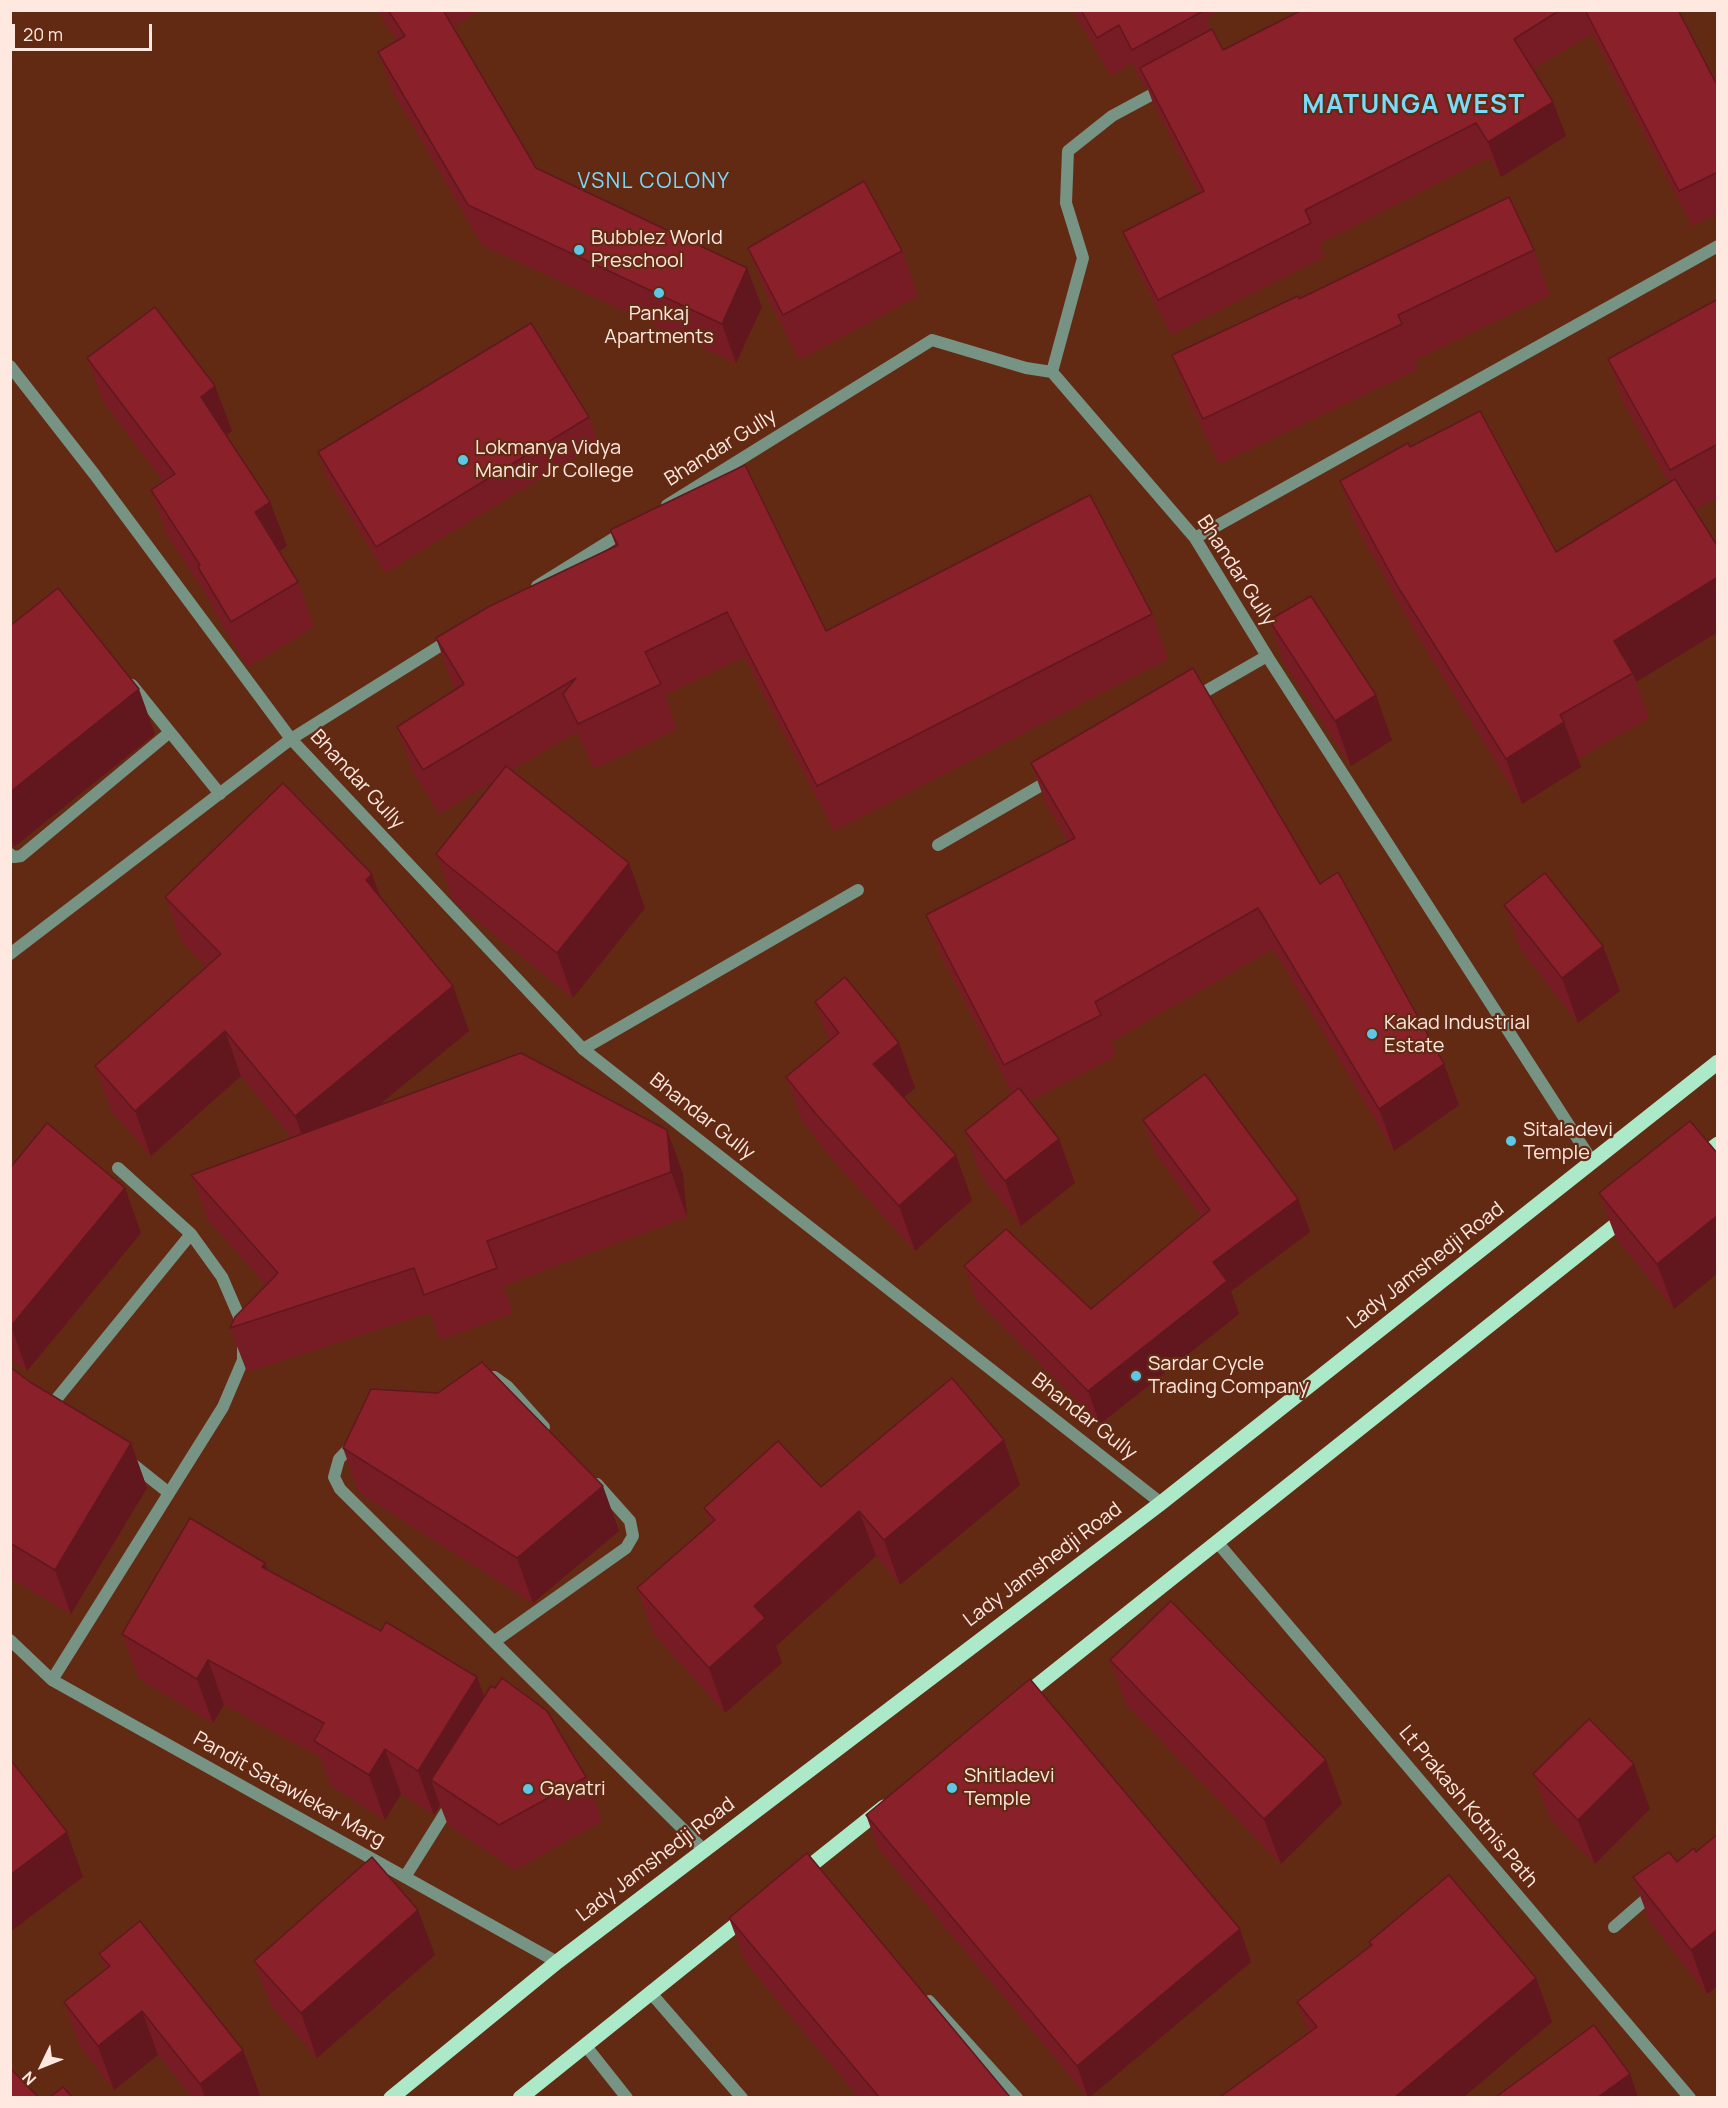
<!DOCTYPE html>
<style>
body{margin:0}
#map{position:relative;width:1728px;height:2108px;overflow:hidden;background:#632a13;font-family:Manrope,sans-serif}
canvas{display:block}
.frame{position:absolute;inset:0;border:12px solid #fee8e0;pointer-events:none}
.north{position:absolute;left:12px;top:2036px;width:60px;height:60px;-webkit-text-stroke:4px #632a13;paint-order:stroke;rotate:227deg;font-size:16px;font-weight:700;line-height:24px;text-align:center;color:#fee8e0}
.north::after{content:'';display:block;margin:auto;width:21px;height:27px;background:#fee8e0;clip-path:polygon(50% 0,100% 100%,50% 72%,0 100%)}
.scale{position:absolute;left:12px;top:24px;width:140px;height:27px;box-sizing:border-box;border:3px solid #fee8e0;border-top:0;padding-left:8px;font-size:18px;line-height:21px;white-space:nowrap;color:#fee8e0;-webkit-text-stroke:4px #632a13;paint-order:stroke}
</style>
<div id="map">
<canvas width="1728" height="2108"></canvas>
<div class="frame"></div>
<div class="north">N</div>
<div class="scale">20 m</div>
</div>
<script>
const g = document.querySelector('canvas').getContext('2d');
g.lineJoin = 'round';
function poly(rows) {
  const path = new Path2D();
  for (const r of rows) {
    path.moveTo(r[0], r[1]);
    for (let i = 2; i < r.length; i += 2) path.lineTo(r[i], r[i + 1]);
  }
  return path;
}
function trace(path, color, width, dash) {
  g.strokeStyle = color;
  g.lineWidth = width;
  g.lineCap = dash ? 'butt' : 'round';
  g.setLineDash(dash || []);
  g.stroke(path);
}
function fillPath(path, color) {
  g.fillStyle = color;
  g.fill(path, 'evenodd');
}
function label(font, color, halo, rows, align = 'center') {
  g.font = font + ' Manrope,sans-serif';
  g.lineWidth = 4.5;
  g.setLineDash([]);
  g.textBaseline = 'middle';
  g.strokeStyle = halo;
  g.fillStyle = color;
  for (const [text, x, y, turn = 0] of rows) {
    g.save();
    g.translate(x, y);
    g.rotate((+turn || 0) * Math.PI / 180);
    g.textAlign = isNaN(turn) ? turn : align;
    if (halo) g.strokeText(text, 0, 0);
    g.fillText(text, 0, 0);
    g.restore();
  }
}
const lane = poly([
 [1192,699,1267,656],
 [938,845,1052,779],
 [583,1049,858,890]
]);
const street = poly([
 [10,366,95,475,291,739,10,954],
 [1052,372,1083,258,1066,203,1068,151,1112,116,1164,88],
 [667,505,932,340,1026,368,1052,372,1195,538,1267,656,1592,1161],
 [1195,538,1718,246],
 [537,586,627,530],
 [451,639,291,739,583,1049,1161,1503],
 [132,685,220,794],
 [10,854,14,857,21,856,170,732],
 [118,1168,191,1234,222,1277,241,1321,242,1330],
 [490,1377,494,1377,508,1387,544,1427],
 [62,1408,54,1402,191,1234],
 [356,1441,339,1459,334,1477,340,1489,704,1850],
 [130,1462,169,1493],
 [1217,1542,1690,2098],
 [10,1640,52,1680,557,1962],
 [495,1641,626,1548,633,1536,630,1521,597,1484],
 [52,1680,223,1407,243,1360,243,1347],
 [405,1877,452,1802],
 [1614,1927,1645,1900,1657,1899],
 [650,1992,742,2098],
 [929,2001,1017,2098],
 [585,2045,627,2098]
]);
const primary = poly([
 [1696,1161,1718,1144],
 [1020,1699,1628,1215],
 [800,1874,884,1807],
 [391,2098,557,1962,1161,1503,1718,1062],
 [520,2098,748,1915]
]);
const wall = poly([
 [377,10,480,10,453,27,536,168,747,268,762,307,736,363,482,245,393,92,378,52,397,41],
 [1072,10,1221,10,1206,19,1210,30,1223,50,1302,10,1678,10,1718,87,1718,213,1692,226,1592,34,1533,69,1553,102,1566,136,1501,177,1489,157,1319,244,1324,257,1171,335,1136,266,1123,232,1199,193,1153,103,1147,87,1145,88,1132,63,1111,76],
 [748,248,902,251,918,296,799,360,765,292],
 [1534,250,1550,295,1415,360,1418,369,1219,464,1189,400,1172,355,1299,299],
 [1718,299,1718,497,1695,510,1718,547,1718,632,1636,682,1649,718,1578,759,1581,767,1522,804,1415,632,1356,526,1340,481,1410,447,1556,552,1669,483,1624,404,1608,359],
 [87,358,215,386,232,431,226,435,270,502,287,546,279,551,298,582,314,627,248,667,214,611,209,599,167,535,151,490,164,482,104,403],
 [589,417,598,443,385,573,327,478,318,452],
 [610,530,826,631,1152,614,1168,659,834,831,744,657,665,695,677,729,594,769,577,732,512,770,629,863,645,908,573,998,461,908,452,898,436,854,493,782,439,814,413,772,397,727,456,689,452,683,436,638,616,546],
 [1269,620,1392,740,1351,766,1285,665],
 [10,626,155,734,14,847,10,847],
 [1031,763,1320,884,1444,1064,1459,1105,1394,1151,1273,949,1111,1042,1116,1056,1030,1101,1059,1139,1075,1183,1021,1226,981,1176,965,1131,1012,1093,941,956,926,915,1068,842,1046,804],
 [372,874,380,897,469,1031,377,1106,667,1130,683,1174,687,1217,503,1286,513,1313,440,1340,430,1313,247,1372,230,1328,266,1285,208,1220,191,1175,292,1138,241,1076,151,1156,111,1111,95,1066,206,967,182,942,165,897],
 [1504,905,1603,946,1620,991,1578,1023,1521,950],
 [815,1002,899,1043,915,1088,903,1097,972,1200,915,1251,832,1159,802,1121,786,1077,829,1041],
 [1143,1120,1298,1199,1310,1232,1231,1291,1239,1314,1100,1424,976,1300,964,1266,1091,1309,1202,1217,1155,1153],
 [1690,1121,1674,1309,1616,1238,1599,1193],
 [10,1168,125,1188,141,1233,27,1371,12,1360,10,1360],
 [10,1366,30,1382,131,1443,147,1488,71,1614,10,1578],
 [1004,1440,1020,1485,900,1585,876,1556,776,1646,782,1663,725,1713,653,1633,637,1588,710,1524,704,1508,821,1487],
 [343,1448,619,1531,533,1603,359,1493],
 [267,1570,381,1631,477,1677,484,1697,586,1777,602,1821,515,1870,448,1825,440,1805,434,1815,401,1794,385,1820,330,1785,320,1757,224,1705,213,1723,139,1679,122,1634],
 [1110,1660,1326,1760,1342,1804,1281,1864,1126,1705],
 [1533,1774,1650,1809,1595,1864,1550,1818],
 [866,1815,1240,1929,1251,1962,1090,2097,1088,2097,878,1848],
 [1718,1834,1718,1986,1707,1994,1650,1922,1633,1877,1677,1862,1696,1852],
 [729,1918,1010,2097,858,2097,746,1963],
 [1369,1942,1536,1978,1552,2022,1309,2033,1297,2002,1371,1946],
 [99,1954,243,2050,260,2095,256,2097,192,2097,158,2055,114,2090,80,2047,64,2002,105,1969],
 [435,1955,317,2058,271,2006,254,1961]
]);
const shadedWall = poly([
 [1553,102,1566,136,1501,177,1488,142],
 [747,268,762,307,736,363,722,324],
 [215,386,232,431,217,442,201,397],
 [270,502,287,546,271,557,255,512],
 [1718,577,1718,632,1636,682,1633,673,1614,641],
 [139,689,155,734,14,847,10,837,10,792],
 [1376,695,1392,740,1351,766,1335,721],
 [1564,722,1581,767,1522,804,1506,759],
 [629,863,645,908,573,998,557,953],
 [372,874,388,919,366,880],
 [1603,946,1620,991,1578,1023,1562,978],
 [453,986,469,1031,311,1161,295,1116],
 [225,1031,241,1076,151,1156,135,1111],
 [899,1043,915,1088,890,1109,873,1064],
 [1444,1064,1459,1105,1394,1151,1379,1109],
 [667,1130,683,1174,687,1217,671,1172],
 [1059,1139,1075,1183,1021,1226,1005,1181],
 [956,1155,972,1200,915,1251,899,1206],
 [125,1188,141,1233,27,1371,11,1326],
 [1298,1199,1310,1232,1231,1291,1239,1314,1100,1424,1088,1391,1213,1262],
 [1718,1215,1718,1273,1674,1309,1657,1264],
 [1004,1440,1020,1485,900,1585,884,1540],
 [131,1443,147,1488,71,1614,55,1570],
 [603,1486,619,1531,533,1603,517,1558],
 [859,1511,876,1556,776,1646,782,1663,725,1713,709,1668,754,1606],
 [265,1563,281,1607,262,1567],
 [208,1660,224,1705,213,1723,197,1679],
 [477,1677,493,1722,431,1780,440,1805,434,1815,418,1771],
 [385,1749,401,1794,385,1820,369,1775],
 [1326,1760,1342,1804,1281,1864,1264,1819],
 [1634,1764,1650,1809,1595,1864,1578,1820],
 [67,1832,83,1877,10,1932,10,1875],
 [418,1910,435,1955,317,2058,301,2013],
 [1240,1929,1251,1962,1090,2097,1088,2097,1077,2066],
 [1718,1929,1718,1986,1707,1994,1691,1950],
 [1536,1978,1552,2022,1464,2097,1395,2097],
 [142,2011,158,2055,114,2090,98,2046],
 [243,2050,260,2095,256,2097,205,2097,200,2084],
 [1630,2074,1638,2097,1598,2097]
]);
const building = poly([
 [388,10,443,10,536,168,747,268,722,324,468,205,378,52,405,36,388,10],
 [1081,10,1203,10,1203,11,1132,50,1119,25,1097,38,1081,10],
 [1302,10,1560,10,1514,39,1553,102,1488,142,1476,123,1305,210,1311,223,1158,300,1123,232,1204,191,1140,68,1212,29,1223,50,1302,10],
 [1585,10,1678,10,1718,87,1718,172,1679,191,1585,10],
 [864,181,902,251,783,315,748,248,864,181],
 [1509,197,1534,250,1398,315,1402,324,1203,419,1172,355,1298,296,1299,299,1509,197],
 [1718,299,1718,444,1670,470,1608,359,1718,299],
 [155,307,215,386,201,397,270,502,255,512,298,582,231,622,198,567,200,565,151,490,175,474,87,358,155,307],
 [531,323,589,417,376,547,318,452,531,323],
 [1480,411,1556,552,1675,479,1718,547,1718,577,1614,641,1633,673,1560,715,1564,722,1506,759,1398,587,1340,481,1408,443,1410,447,1480,411],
 [745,465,826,631,1090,495,1152,614,817,786,727,612,645,652,661,684,578,724,563,694,576,678,423,770,397,727,464,684,436,638,488,607,618,545,610,530,745,465],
 [58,588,139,689,10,792,10,626,58,588],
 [1311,596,1376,695,1335,721,1269,620,1311,596],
 [1193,668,1320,884,1338,872,1444,1064,1379,1109,1258,908,1095,1002,1101,1015,1004,1065,926,915,1075,838,1031,763,1193,668],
 [506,766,629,863,557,953,445,863,436,854,506,766],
 [283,783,372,874,366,880,453,986,295,1116,225,1031,135,1111,95,1066,221,954,165,897,283,783],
 [1545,873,1603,946,1562,978,1504,905,1545,873],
 [845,977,899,1043,873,1064,956,1155,899,1206,816,1114,786,1077,839,1033,815,1002,845,977],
 [521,1053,667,1130,671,1172,487,1241,497,1268,424,1295,414,1268,230,1328,235,1317,278,1273,191,1175,521,1053],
 [1205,1074,1298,1199,1213,1262,1227,1281,1088,1391,964,1266,1006,1229,1091,1309,1210,1210,1143,1120,1205,1074],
 [1019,1088,1059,1139,1005,1181,965,1131,1019,1088],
 [1690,1121,1718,1154,1718,1215,1657,1264,1599,1193,1690,1121],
 [47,1123,125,1188,11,1326,10,1168,47,1123],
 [482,1362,603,1486,517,1558,343,1448,371,1389,438,1393,482,1362],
 [10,1367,30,1382,131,1443,55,1570,10,1543,10,1367],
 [952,1378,1004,1440,884,1540,859,1511,754,1606,765,1618,709,1668,637,1588,715,1520,704,1508,778,1441,821,1487,952,1378],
 [190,1518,265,1563,262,1567,381,1631,386,1622,477,1677,418,1771,385,1749,369,1775,314,1741,324,1723,208,1660,197,1679,122,1634,190,1518],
 [1171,1601,1326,1760,1264,1819,1110,1660,1171,1601],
 [502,1678,547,1711,586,1777,499,1825,431,1780,491,1686,495,1688,502,1678],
 [1030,1679,1240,1929,1077,2066,866,1815,1030,1679],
 [1589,1719,1634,1764,1578,1820,1533,1774,1589,1719],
 [10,1759,67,1832,10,1875,10,1759],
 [1718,1834,1718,1929,1691,1950,1633,1877,1669,1852,1677,1862,1694,1848,1696,1852,1718,1834],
 [807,1853,1010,2097,879,2097,729,1918,807,1853],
 [372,1857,418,1910,301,2013,254,1961,372,1857],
 [1449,1875,1536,1978,1395,2097,1220,2097,1317,2027,1297,2002,1372,1945,1369,1942,1449,1875],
 [140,1921,243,2050,200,2084,142,2011,98,2046,64,2002,110,1966,99,1954,140,1921],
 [1594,2025,1630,2074,1598,2097,1496,2097,1594,2025],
 [10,2068,38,2097,10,2097,10,2068],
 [63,2087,72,2097,50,2097,63,2087]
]);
const markers = [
 [579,250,6,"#5dc7e8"],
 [659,293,6,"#5dc7e8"],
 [463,460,6,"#5dc7e8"],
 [1372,1034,6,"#5dc7e8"],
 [1511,1141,6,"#5dc7e8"],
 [1136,1376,6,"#5dc7e8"],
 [952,1788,6,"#5dc7e8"],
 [528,1789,6,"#5dc7e8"]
];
const poiNames = [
 ["Bubblez World",591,238],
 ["Preschool",591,261],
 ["Pankaj",659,314,"center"],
 ["Apartments",659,337,"center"],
 ["Lokmanya Vidya",475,448],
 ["Mandir Jr College",475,471],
 ["Kakad Industrial",1384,1023],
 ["Estate",1384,1046],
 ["Sitaladevi",1523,1130],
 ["Temple",1523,1153],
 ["Sardar Cycle",1148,1364],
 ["Trading Company",1148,1387],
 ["Shitladevi",964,1776],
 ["Temple",964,1799],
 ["Gayatri",540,1789]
];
const streetNames = [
 ["Bhandar Gully",721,448,-32],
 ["Bhandar Gully",1236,571,57],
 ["Bhandar Gully",357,780,47],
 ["Bhandar Gully",702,1117,38],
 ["Lady Jamshedji Road",1426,1266,-38],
 ["Bhandar Gully",1084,1417,38],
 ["Lady Jamshedji Road",1043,1565,-37],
 ["Pandit Satawlekar Marg",289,1790,29],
 ["Lt Prakash Kotnis Path",1468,1807,50],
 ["Lady Jamshedji Road",656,1860,-37]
];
const neighbourhoodNames = [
 ["VSNL COLONY",654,182]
];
const districtNames = [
 ["MATUNGA WEST",1414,106]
];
trace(lane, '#769384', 12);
trace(street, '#769384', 12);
trace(primary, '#abe9c8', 15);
fillPath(wall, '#771c24');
fillPath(shadedWall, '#61171d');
fillPath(building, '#8a212a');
trace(building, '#61171d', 1.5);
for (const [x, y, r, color] of markers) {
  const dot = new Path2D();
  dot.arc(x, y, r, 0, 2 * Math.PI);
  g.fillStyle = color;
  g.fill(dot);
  trace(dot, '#632a13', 2);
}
label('20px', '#fee8e0', '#632a13', poiNames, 'left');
label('20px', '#fee8e0', '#632a13', streetNames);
g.letterSpacing = '1.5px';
label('21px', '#7adaf9', '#632a13', neighbourhoodNames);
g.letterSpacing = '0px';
g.letterSpacing = '1.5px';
label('bold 26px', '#7adaf9', '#632a13', districtNames);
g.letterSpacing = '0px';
</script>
